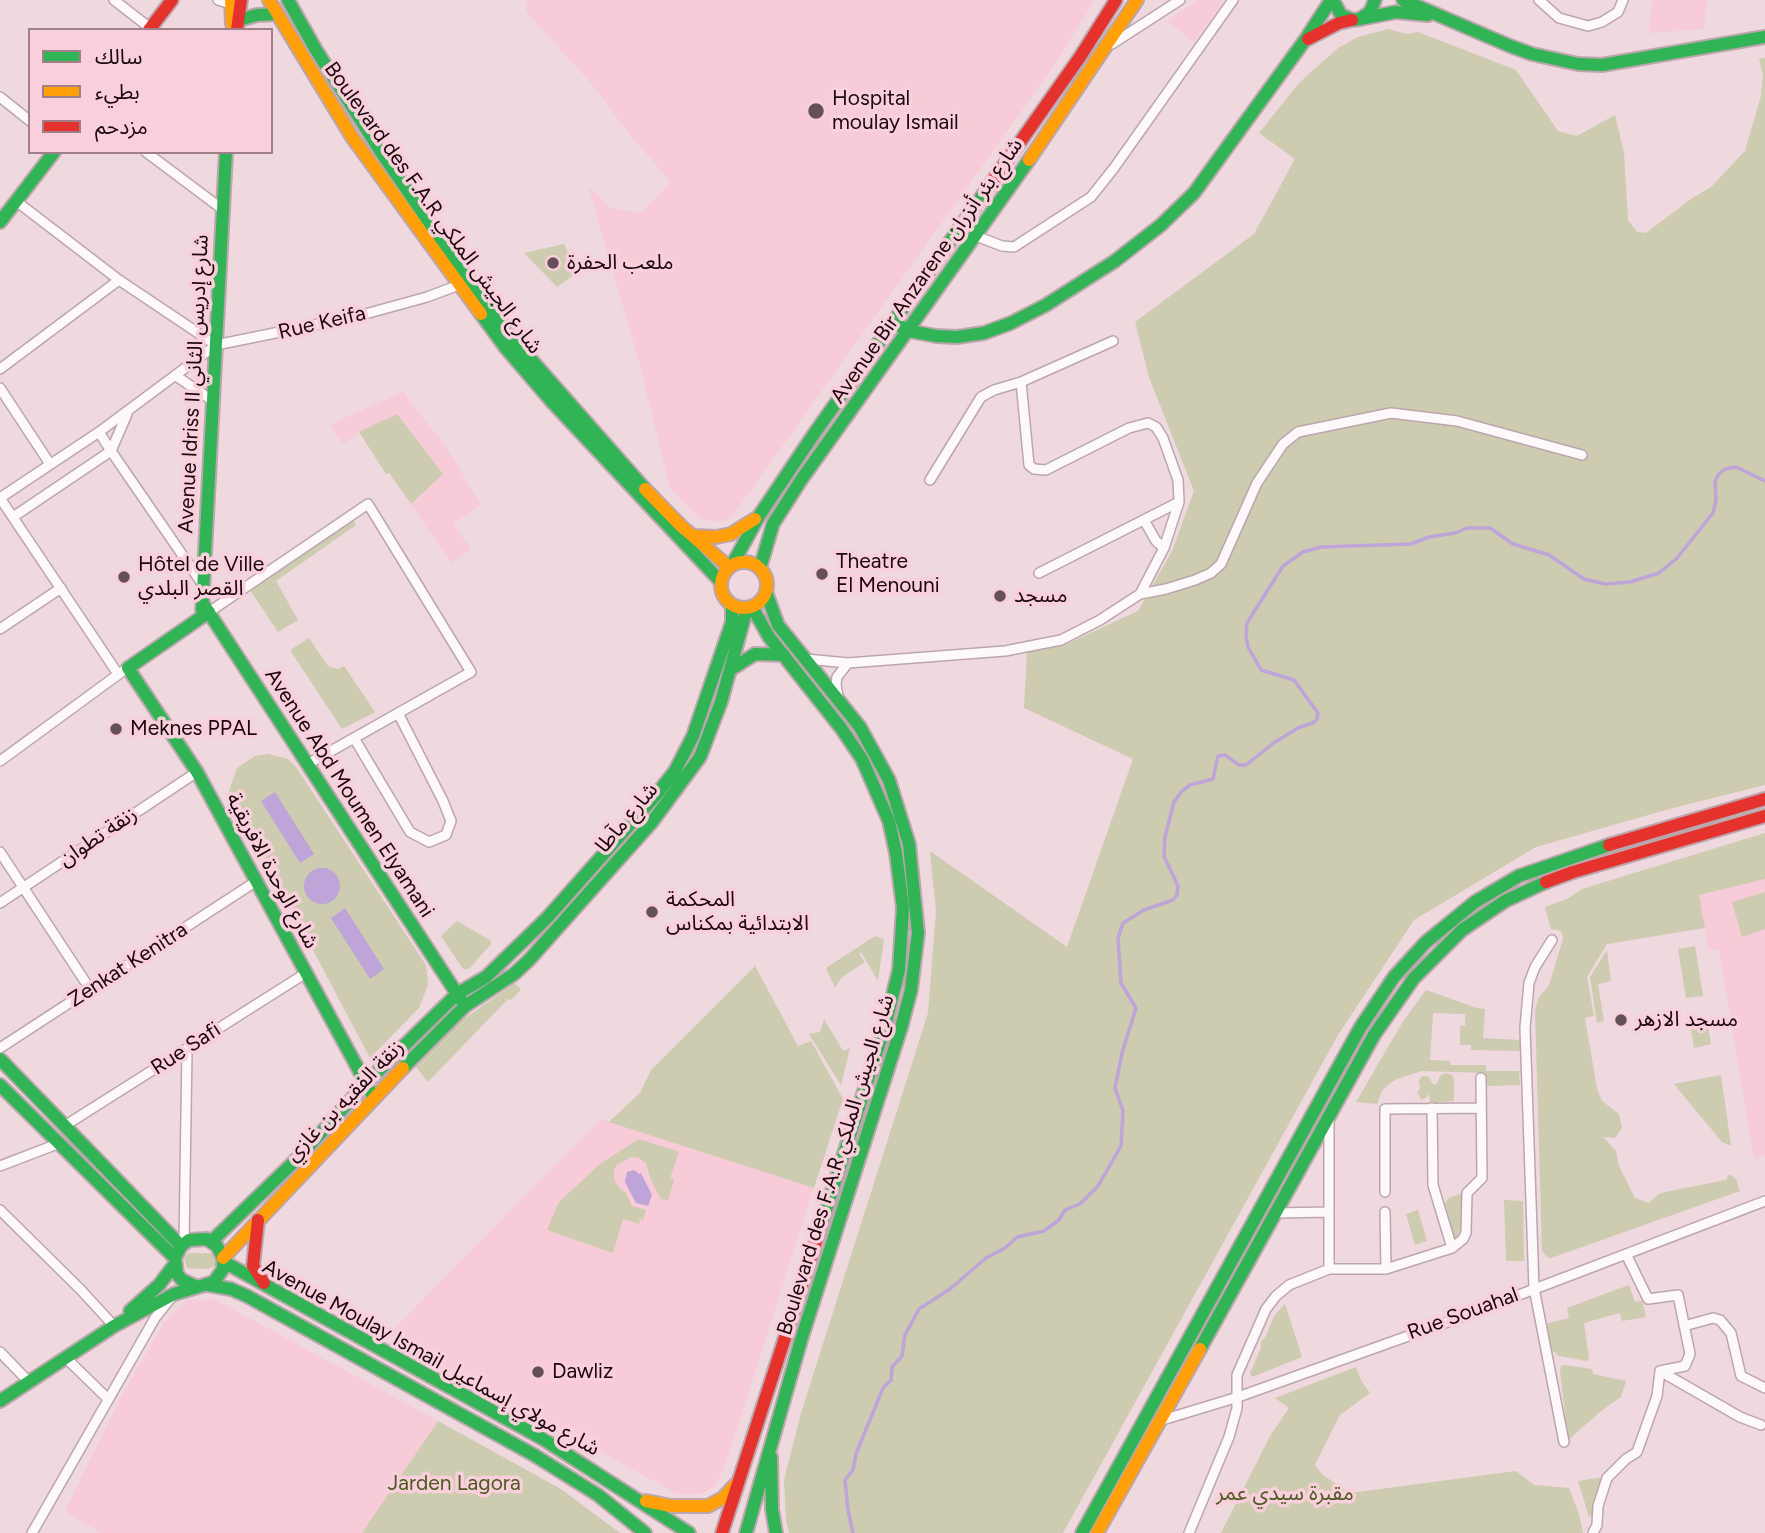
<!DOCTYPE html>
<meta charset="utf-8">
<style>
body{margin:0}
#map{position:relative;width:1765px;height:1533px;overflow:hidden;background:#efd8de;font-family:Figtree,"Noto Sans Arabic",sans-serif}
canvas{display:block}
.legend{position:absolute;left:28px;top:28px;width:245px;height:126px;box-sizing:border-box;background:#f8cfda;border:2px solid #a07f88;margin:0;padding:9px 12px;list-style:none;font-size:21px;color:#1c070e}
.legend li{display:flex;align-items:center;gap:14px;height:35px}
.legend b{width:35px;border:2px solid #a07f88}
</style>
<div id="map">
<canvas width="1765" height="1533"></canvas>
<ul class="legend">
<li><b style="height:9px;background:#30b455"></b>سالك</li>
<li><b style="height:9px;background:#ff9f0a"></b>بطيء</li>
<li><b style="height:9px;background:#e5322d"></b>مزدحم</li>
</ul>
</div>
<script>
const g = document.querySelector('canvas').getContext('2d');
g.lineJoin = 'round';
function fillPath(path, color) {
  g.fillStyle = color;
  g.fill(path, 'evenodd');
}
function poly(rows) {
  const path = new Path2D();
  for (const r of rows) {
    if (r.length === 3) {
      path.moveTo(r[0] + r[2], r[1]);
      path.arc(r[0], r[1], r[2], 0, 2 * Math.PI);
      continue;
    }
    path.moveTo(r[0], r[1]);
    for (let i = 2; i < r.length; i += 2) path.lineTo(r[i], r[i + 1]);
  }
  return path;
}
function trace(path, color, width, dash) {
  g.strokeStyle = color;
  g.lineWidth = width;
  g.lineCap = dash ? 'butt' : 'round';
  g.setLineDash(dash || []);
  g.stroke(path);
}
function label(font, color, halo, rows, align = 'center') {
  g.font = font + ' Figtree,"Noto Sans Arabic",sans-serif';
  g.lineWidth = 7;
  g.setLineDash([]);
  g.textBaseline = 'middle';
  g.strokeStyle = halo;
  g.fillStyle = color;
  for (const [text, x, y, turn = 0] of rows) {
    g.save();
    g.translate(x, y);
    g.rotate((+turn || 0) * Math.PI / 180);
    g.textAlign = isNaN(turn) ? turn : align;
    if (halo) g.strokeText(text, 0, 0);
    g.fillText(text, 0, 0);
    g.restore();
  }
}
const built = poly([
 [527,0,1095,0,1052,68,746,497,734,513,725,521,717,522,703,519,696,515,670,487,638,358,588,186,610,208,641,213,671,182,635,141,589,81,526,11],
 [1197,0,1220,0,1223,3,1194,42,1167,21],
 [1653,0,1707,0,1704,29,1648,33],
 [403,392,448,450,481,505,453,524,471,549,451,563,411,504,443,474,397,415,359,432,343,444,329,425],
 [1765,879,1765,1156,1754,1159,1719,949,1709,950,1699,895],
 [601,1119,814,1188,724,1469,714,1486,705,1492,691,1495,675,1493,389,1334],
 [214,1299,438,1421,362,1533,101,1533,65,1511,123,1393,164,1323,187,1300]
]);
const green = poly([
 [1389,29,1406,34,1418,32,1516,70,1558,131,1577,136,1615,115,1624,153,1628,220,1637,232,1646,233,1691,199,1711,187,1745,151,1761,96,1763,75,1759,59,1765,58,1765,785,1673,808,1536,847,1414,920,1338,1035,1063,1533,789,1533,786,1520,784,1480,801,1413,928,1013,936,911,930,851,1067,947,1133,759,1024,708,1027,652,1069,643,1138,611,1172,551,1194,491,1149,377,1135,322,1254,234,1295,159,1259,133,1299,83,1338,48,1358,37],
 [564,244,578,272,557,287,524,253],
 [397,414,443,474,411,504,389,473,386,474,359,432],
 [353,521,356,525,276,581,298,620,278,632,250,590],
 [309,638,328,666,338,669,344,666,375,712,342,729,290,650],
 [268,754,288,759,296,767,426,965,428,985,419,1008,370,1058,229,791,237,768,255,756],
 [1765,833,1765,879,1699,895,1705,928,1607,944,1587,977,1594,1016,1585,1018,1597,1089,1602,1101,1619,1114,1622,1128,1615,1138,1603,1137,1616,1151,1619,1166,1635,1198,1649,1203,1659,1194,1670,1191,1726,1180,1729,1174,1736,1179,1740,1191,1551,1258,1547,1257,1542,1250,1535,1010,1539,997,1549,985,1563,939,1561,931,1551,929,1545,907,1567,899,1582,889],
 [1765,892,1765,929,1742,937,1732,902],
 [457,921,490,940,491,944,469,969,463,969,441,936],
 [875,936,884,939,878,981,861,952,859,954,865,962,841,978,835,988,826,968],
 [1695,946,1703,996,1686,998,1678,949],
 [1607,950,1611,981,1598,984,1604,1021,1597,1023,1590,977],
 [755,966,798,1046,811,1041,843,1099,814,1188,609,1122,640,1093,651,1070],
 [515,983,521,990,511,1000,508,999,428,1082,416,1067,458,1023],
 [1426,990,1477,1008,1485,1009,1483,1038,1521,1040,1522,1051,1471,1050,1471,1045,1460,1045,1460,1026,1465,1026,1465,1014,1433,1013,1430,1060,1450,1061,1450,1065,1486,1065,1486,1071,1519,1071,1520,1085,1486,1086,1485,1073,1422,1071,1397,1079,1389,1084,1382,1091,1377,1104,1356,1102,1402,1023],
 [824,1019,843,1051,850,1048,841,1085,809,1034,820,1032],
 [1708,1026,1711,1044,1694,1048,1691,1029],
 [1445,1073,1452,1075,1454,1079,1454,1101,1432,1103,1430,1102,1429,1092,1428,1096,1422,1100,1417,1093,1420,1088,1419,1080,1422,1076,1428,1076,1433,1084,1436,1085,1440,1076],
 [1721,1075,1731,1146,1722,1142,1674,1084],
 [639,1139,679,1152,670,1178,674,1180,668,1200,661,1199,651,1180,646,1163,639,1158,631,1157,617,1165,614,1169,614,1179,620,1189,626,1193,632,1206,646,1210,643,1220,640,1219,639,1224,623,1219,613,1253,547,1230,559,1202,600,1164],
 [1462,1193,1461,1228,1455,1240,1445,1203,1449,1198],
 [1504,1200,1523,1201,1524,1261,1506,1261],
 [1418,1210,1427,1241,1415,1245,1406,1214],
 [192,1253,211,1253,217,1260,215,1266,208,1269,187,1268,184,1259,187,1254],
 [1629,1285,1635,1302,1642,1301,1646,1317,1622,1321,1620,1313,1584,1323,1589,1359,1587,1361,1559,1356,1551,1349,1545,1324,1569,1318,1567,1308],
 [1285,1304,1302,1357,1252,1377,1250,1373,1261,1348,1261,1341,1265,1338,1274,1316],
 [1564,1365,1592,1369,1593,1374,1626,1381,1621,1397,1601,1411,1568,1440,1560,1370,1561,1366],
 [1356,1367,1361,1380,1370,1393,1340,1415,1315,1465,1324,1476,1350,1493,1516,1471,1534,1485,1569,1488,1579,1514,1583,1533,1221,1533,1270,1436,1289,1408,1275,1398],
 [438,1421,561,1489,620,1533,362,1533],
 [1604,1477,1595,1497,1594,1516,1589,1517,1578,1481]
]);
const water = poly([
 [275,792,314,854,300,863,261,801],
 [322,886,18],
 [345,908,384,969,370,979,331,918],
 [634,1170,639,1174,641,1173,652,1195,648,1206,636,1203,625,1182,627,1172]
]);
const stream = poly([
 [853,1533,848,1510,845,1480,853,1470,856,1454,883,1388,891,1380,892,1367,902,1356,905,1335,919,1309,950,1289,986,1258,1005,1248,1017,1237,1044,1231,1059,1220,1065,1210,1080,1204,1098,1186,1121,1146,1123,1111,1115,1088,1122,1053,1136,1008,1121,983,1118,938,1123,923,1144,910,1173,900,1177,895,1178,886,1164,856,1165,837,1174,802,1182,791,1190,785,1213,779,1218,756,1225,755,1239,765,1246,765,1275,742,1300,727,1313,723,1317,719,1318,713,1294,680,1261,670,1248,647,1246,635,1247,623,1283,566,1303,552,1321,547,1411,544,1429,537,1455,533,1467,528,1490,528,1513,544,1549,555,1584,579,1605,584,1630,582,1659,573,1677,558,1713,513,1716,500,1715,482,1718,475,1725,469,1736,467,1765,481]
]);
const street = poly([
 [114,0,150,28],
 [218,0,231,4],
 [1539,0,1559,18,1588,26,1602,22,1618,12,1623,0],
 [1112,44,1180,0],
 [0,97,30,121],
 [146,152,222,209],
 [16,201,119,280,216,345],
 [976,236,1002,246,1014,247,1091,197,1114,168,1233,0],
 [0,369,119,280],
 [176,376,213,401],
 [0,388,50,464],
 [127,414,111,451,203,585],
 [99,432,216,345,358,316,427,297,459,285],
 [930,480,981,397,994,390,1021,382],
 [13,517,111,451,99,432,0,498,118,674],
 [1144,520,1156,541,1164,548],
 [1039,573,1179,502],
 [1140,594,1166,589,1195,580,1211,573,1221,564,1257,483,1283,444,1298,432,1391,413,1457,421,1582,455],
 [209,612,368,504,471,672,308,764],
 [0,629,61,588],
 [806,659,848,663,1005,651,1061,640,1100,620,1140,594,1164,548,1179,502,1178,480,1163,438,1156,427,1148,423,1129,428,1046,470,1034,469,1029,465,1021,382,1113,341],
 [838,696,836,685,837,677,848,663],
 [354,738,410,832,429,842,446,835,451,821,443,801,398,713],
 [0,761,123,671],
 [0,852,90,989],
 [0,903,197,772],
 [1552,940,1535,967,1529,983,1525,1028,1534,1288,1564,1442],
 [0,1048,255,882],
 [1432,1108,1433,1185,1452,1248],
 [1329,1120,1329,1269],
 [66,1125,306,973],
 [0,1166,60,1143],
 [1385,1192,1385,1109,1481,1108],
 [0,1210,81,1290,114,1326],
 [1385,1212,1386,1269],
 [1275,1213,1329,1212],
 [184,1243,187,1050],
 [1684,1326,1713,1318,1720,1320,1731,1333,1741,1376,1765,1388],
 [0,1352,30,1383],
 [67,1359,108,1399],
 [1660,1371,1740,1417,1761,1425],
 [1159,1421,1238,1397,1464,1316,1765,1201],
 [32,1533,155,1318,171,1298],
 [1189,1533,1229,1437,1237,1408,1237,1375,1266,1309,1276,1296,1289,1285,1329,1269,1386,1269,1452,1248,1463,1239,1466,1233,1467,1193,1482,1178,1481,1078],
 [1593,1533,1597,1525,1598,1506,1607,1478,1626,1459,1637,1452,1657,1396,1660,1371,1685,1366,1690,1354,1678,1295,1648,1299,1626,1254]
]);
const fast = poly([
 [288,0,316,50,383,155,464,273,513,339,645,489],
 [1333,0,1341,15,1353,20,1360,19,1370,12,1375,0],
 [1403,0,1510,46,1532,54,1578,64,1602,65,1765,37],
 [1360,19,1396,12,1428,15],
 [239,20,257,15,277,14],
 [0,222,54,152],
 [481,314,505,347,553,403,721,582],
 [893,322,909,331,936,336,957,337,984,333,1011,323,1046,305,1115,261,1161,225,1194,193,1305,40,1331,0],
 [732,565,759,516,814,434,992,182],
 [760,568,773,524,801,480,1029,160],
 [202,602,461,1000],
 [752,607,769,637,841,728,862,759,889,821,896,853,903,908,899,970,885,1026,819,1232],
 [202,610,226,152],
 [209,612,128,668,197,772,374,1098],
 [730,670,755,654,784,655],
 [0,1059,181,1246],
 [403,1068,465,1006,514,974,529,960,652,822,700,757,721,702,747,608],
 [0,1085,175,1258],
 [212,1241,299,1157,366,1083,457,994,486,977,547,918,656,795,675,771,693,736,732,622,732,605],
 [224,1262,543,1439,689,1533],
 [208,1285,231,1289,247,1296,534,1455,598,1495,645,1533],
 [130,1311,159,1285,175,1264],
 [1200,1349,1374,1035,1414,978,1462,930,1505,901,1546,882],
 [0,1401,114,1326,174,1294,214,1282,223,1269,223,1258,217,1246,207,1239,189,1240,181,1246,175,1258,177,1274,182,1280,195,1286],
 [771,1457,772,1509,776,1533],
 [746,1533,801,1340,901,1028,911,990,918,933,909,844,889,780,860,727,778,625,766,592],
 [1082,1533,1360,1028,1394,977,1426,942,1475,902,1519,876,1609,845]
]);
const slow = poly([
 [231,0,232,24],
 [269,0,352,137,481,314],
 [1029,160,1137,0],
 [645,489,681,526,729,567],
 [693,536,716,537,731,534,755,519],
 [744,585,23],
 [223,1258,403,1068],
 [646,1501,671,1506,708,1506,723,1498,736,1484],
 [1097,1533,1200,1349]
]);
const jam = poly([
 [149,30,172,0],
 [237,30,241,0],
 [1308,39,1339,23,1352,20],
 [992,182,1080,57,1116,0],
 [1609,845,1765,799],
 [1546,882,1573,872,1765,816],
 [258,1220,253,1266,264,1283],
 [722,1533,819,1232]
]);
const markers = [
 [816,111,9,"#665057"],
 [553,263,7,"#665057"],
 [822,574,7,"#665057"],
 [124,577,7,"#665057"],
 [1000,596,7,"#665057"],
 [116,729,7,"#665057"],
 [652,912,7,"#665057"],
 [1621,1020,7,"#665057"],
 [538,1372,7,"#665057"]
];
const poiNames = [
 ["Hospital",832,99],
 ["moulay Ismail",832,123],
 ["ملعب الحفرة",567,263],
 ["Theatre",836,562],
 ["El Menouni",836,586],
 ["Hôtel de Ville",138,565],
 ["القصر البلدي",138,589],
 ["مسجد",1014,596],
 ["Meknes PPAL",130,729],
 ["المحكمة",666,900],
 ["الابتدائية بمكناس",666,924],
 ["مسجد الازهر",1635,1020],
 ["Dawliz",552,1372]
];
const streetNames = [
 ["Boulevard des F.A.R شارع الجيش الملكي",433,208,54],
 ["Avenue Bir Anzarene شارع بئر أنزران",927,271,-55],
 ["Rue Keifa",322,323,-13],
 ["Avenue Idriss II شارع إدريس الثاني",194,384,-87],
 ["Avenue Abd Moumen Elyamani",349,793,57],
 ["شارع مآطا",627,818,-50],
 ["زنقة تطوان",98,837,-34],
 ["شارع الوحدة الافريقية",272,871,62],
 ["Zenkat Kenitra",128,965,-33],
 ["Rue Safi",186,1049,-33],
 ["زنقة الفقيه بن غازي",345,1101,-46],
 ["Boulevard des F.A.R شارع الجيش الملكي",836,1165,-73],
 ["Rue Souahal",1463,1314,-20],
 ["Avenue Moulay Ismail شارع مولاي إسماعيل",431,1358,29]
];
const parkNames = [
 ["Jarden Lagora",454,1484],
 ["مقبرة سيدي عمر",1285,1494]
];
fillPath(built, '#f7cbd7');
fillPath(green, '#cdcbb0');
fillPath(water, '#bea4d8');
trace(stream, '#bea4d8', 3.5);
trace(street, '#bca6ad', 12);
trace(fast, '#bca6ad', 16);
trace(slow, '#bca6ad', 16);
trace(jam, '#bca6ad', 16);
trace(street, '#fdf9fa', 9);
trace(fast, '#30b455', 12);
trace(slow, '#ff9f0a', 12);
trace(jam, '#e5322d', 12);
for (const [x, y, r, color] of markers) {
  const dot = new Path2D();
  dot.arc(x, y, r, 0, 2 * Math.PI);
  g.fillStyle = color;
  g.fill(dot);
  trace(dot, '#f8cfda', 2.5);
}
label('21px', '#1c070e', '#f8cfda', poiNames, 'left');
label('21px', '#1c070e', '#f8cfda', streetNames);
label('21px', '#4c5920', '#f8cfda', parkNames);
</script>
